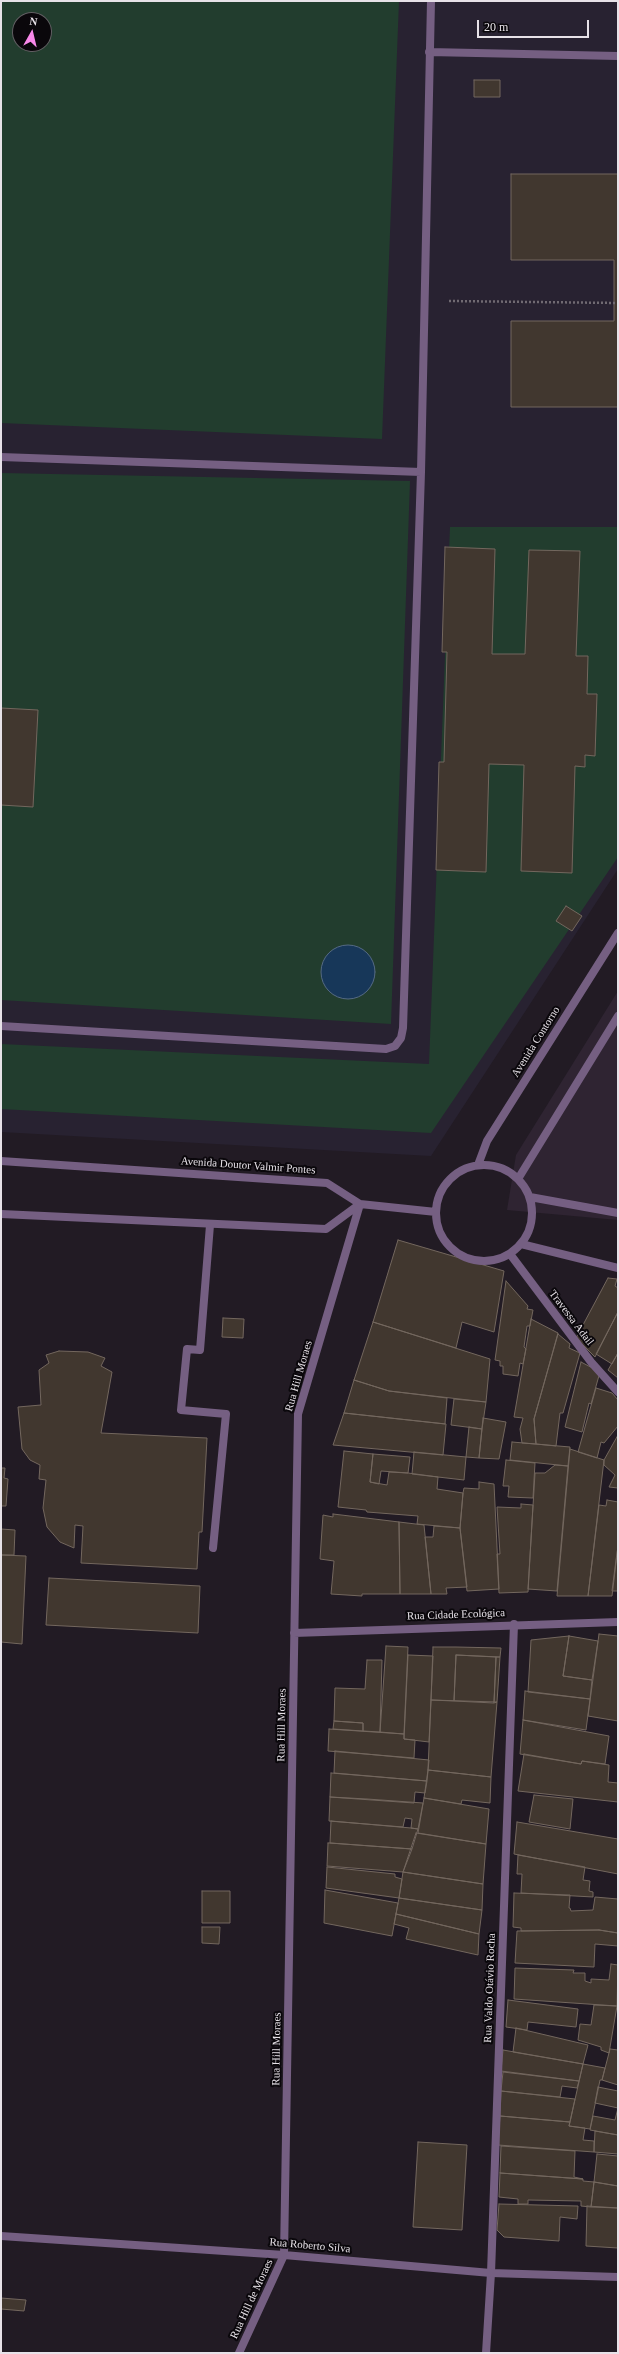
<!DOCTYPE html>
<meta charset="utf-8">
<style>
body{margin:0}
#map{position:relative;width:619px;height:2354px;overflow:hidden;background:#221b24;font-family:"Times New Roman",serif}
canvas{display:block}
.frame{position:absolute;inset:0;border:2px solid #e7e2e8;pointer-events:none}
.north{position:absolute;left:12px;top:12px;width:40px;height:40px;box-sizing:border-box;background:#0a070b;border:1px solid #625f63;border-radius:50%;rotate:8deg;font-size:11px;font-weight:700;line-height:16px;text-align:center;color:#e7e2e8}
.north::after{content:'';display:block;margin:auto;width:14px;height:18px;background:#f888e9;clip-path:polygon(50% 0,100% 100%,50% 72%,0 100%)}
.scale{position:absolute;left:477px;top:20px;width:112px;height:18px;box-sizing:border-box;border:2px solid #e7e2e8;border-top:0;padding-left:5px;font-size:12px;line-height:14px;white-space:nowrap;color:#e7e2e8;-webkit-text-stroke:3px #0a070b;paint-order:stroke}
</style>
<div id="map">
<canvas width="619" height="2354"></canvas>
<div class="frame"></div>
<div class="north">N</div>
<div class="scale">20 m</div>
</div>
<script>
const g = document.querySelector('canvas').getContext('2d');
g.lineJoin = 'round';
function fillPath(path, color) {
  g.fillStyle = color;
  g.fill(path, 'evenodd');
}
function poly(rows) {
  const path = new Path2D();
  for (const r of rows) {
    if (r.length === 3) {
      path.moveTo(r[0] + r[2], r[1]);
      path.arc(r[0], r[1], r[2], 0, 2 * Math.PI);
      continue;
    }
    path.moveTo(r[0], r[1]);
    for (let i = 2; i < r.length; i += 2) path.lineTo(r[i], r[i + 1]);
  }
  return path;
}
function trace(path, color, width, dash) {
  g.strokeStyle = color;
  g.lineWidth = width;
  g.lineCap = dash ? 'butt' : 'round';
  g.setLineDash(dash || []);
  g.stroke(path);
}
function label(font, color, halo, rows, align = 'center') {
  g.font = font + ' "Times New Roman",serif';
  g.lineWidth = 4;
  g.setLineDash([]);
  g.textBaseline = 'middle';
  g.strokeStyle = halo;
  g.fillStyle = color;
  for (const [text, x, y, turn = 0] of rows) {
    g.save();
    g.translate(x, y);
    g.rotate((+turn || 0) * Math.PI / 180);
    g.textAlign = isNaN(turn) ? turn : align;
    if (halo) g.strokeText(text, 0, 0);
    g.fillText(text, 0, 0);
    g.restore();
  }
}
const built = poly([
 [618,991,618,1220,507,1210,516,1155]
]);
const education = poly([
 [1,1,618,1,618,869,431,1156,1,1132],
 [20,20,44,20,44,44,20,44]
]);
const green = poly([
 [1,1,399,1,382,439,1,423],
 [20,20,44,20,44,44,20,44],
 [1,473,410,481,391,1024,1,1000],
 [450,527,618,527,618,857,431,1133,1,1109,1,1044,429,1064]
]);
const water = poly([
 [348,972,27]
]);
const building = poly([
 [474,80,500,80,500,97,474,97,474,80],
 [511,174,618,174,618,407,511,407,511,321,614,321,614,260,511,260,511,174],
 [445,547,495,549,492,654,525,654,529,550,580,551,576,656,588,656,587,694,597,694,595,756,585,755,585,767,575,766,572,873,521,871,524,765,489,764,486,872,436,870,439,762,444,762,447,652,442,652,445,547],
 [1,708,38,710,33,807,1,805,1,708],
 [566,906,582,916,572,931,556,921,566,906],
 [398,1240,504,1271,494,1332,462,1322,456,1348,373,1322,398,1240],
 [608,1278,617,1279,615,1286,618,1288,618,1312,595,1357,576,1338,608,1278],
 [506,1281,528,1306,527,1309,533,1310,530,1326,527,1326,524,1347,526,1349,523,1364,520,1363,518,1376,503,1374,503,1366,500,1366,500,1361,495,1360,506,1281],
 [618,1312,618,1353,612,1364,596,1354,618,1312],
 [223,1318,244,1319,243,1338,222,1337,223,1318],
 [531,1319,558,1333,534,1419,536,1444,522,1443,520,1429,523,1418,514,1417,531,1319],
 [373,1322,490,1359,486,1402,389,1391,354,1380,373,1322],
 [558,1334,570,1344,569,1348,580,1353,563,1413,560,1413,556,1446,536,1444,534,1419,558,1334],
 [59,1351,88,1352,105,1358,101,1366,112,1372,101,1433,207,1438,202,1532,199,1532,197,1569,81,1563,83,1526,75,1525,74,1548,60,1542,47,1527,43,1508,46,1480,39,1479,40,1465,30,1460,22,1449,18,1407,41,1405,39,1370,49,1363,46,1355,59,1351],
 [618,1353,618,1378,608,1370,618,1353],
 [581,1362,600,1372,591,1404,589,1403,582,1432,565,1427,581,1362],
 [354,1380,389,1391,447,1398,445,1424,344,1413,354,1380],
 [596,1388,612,1393,618,1400,618,1426,604,1443,601,1442,597,1458,578,1452,596,1388],
 [454,1399,486,1402,482,1429,451,1425,454,1399],
 [344,1413,446,1424,443,1455,333,1445,344,1413],
 [483,1418,506,1422,499,1459,479,1458,483,1418],
 [469,1427,482,1429,479,1458,466,1457,469,1427],
 [618,1435,618,1488,609,1487,615,1475,604,1465,604,1460,618,1435],
 [512,1442,570,1447,568,1466,510,1460,512,1442],
 [570,1449,604,1460,588,1596,557,1596,570,1449],
 [344,1451,373,1454,370,1482,387,1485,389,1472,408,1473,438,1477,437,1489,463,1493,460,1528,417,1524,418,1516,367,1512,366,1510,338,1507,344,1451],
 [414,1452,466,1457,464,1480,412,1474,414,1452],
 [373,1454,410,1457,408,1473,381,1471,379,1484,370,1482,373,1454],
 [506,1460,535,1463,533,1498,508,1497,509,1486,503,1486,506,1460],
 [555,1465,568,1466,557,1591,528,1589,535,1473,545,1473,555,1465],
 [1,1468,5,1468,4,1478,8,1479,6,1506,1,1506,1,1468],
 [479,1482,494,1484,499,1589,467,1591,460,1528,463,1493,464,1488,479,1489,479,1482],
 [607,1500,618,1502,618,1546,612,1596,588,1596,599,1505,606,1506,607,1500],
 [521,1504,533,1505,528,1592,499,1593,497,1554,500,1554,497,1507,521,1508,521,1504],
 [333,1514,399,1522,400,1594,362,1594,362,1596,331,1594,334,1561,320,1559,321,1544,323,1515,333,1517,333,1514],
 [399,1522,424,1525,431,1594,400,1594,399,1522],
 [434,1526,460,1528,467,1587,446,1588,447,1594,431,1594,425,1537,433,1537,434,1526],
 [1,1529,15,1530,14,1555,1,1555,1,1529],
 [618,1546,618,1591,612,1591,616,1560,618,1546],
 [1,1555,26,1556,22,1644,1,1642,1,1555],
 [49,1578,200,1586,198,1633,46,1625,49,1578],
 [599,1634,618,1636,618,1721,588,1716,599,1634],
 [569,1636,598,1641,592,1680,563,1676,569,1636],
 [569,1636,563,1676,592,1680,590,1699,528,1692,531,1640,569,1636],
 [386,1646,408,1647,404,1734,380,1732,386,1646],
 [433,1647,456,1647,501,1648,500,1657,456,1655,454,1701,431,1700,433,1647],
 [408,1655,433,1656,429,1742,404,1739,408,1655],
 [456,1655,496,1657,494,1703,454,1701,456,1655],
 [496,1657,500,1657,497,1702,494,1703,496,1657],
 [367,1660,382,1660,380,1732,363,1731,363,1723,334,1721,335,1688,365,1689,367,1660],
 [525,1691,590,1699,586,1730,523,1720,525,1691],
 [431,1700,497,1702,491,1777,428,1770,431,1700],
 [523,1720,609,1736,605,1764,582,1761,581,1764,520,1754,523,1720],
 [334,1721,363,1723,363,1731,333,1729,334,1721],
 [329,1729,404,1734,404,1739,415,1740,414,1758,328,1751,329,1729],
 [335,1751,429,1760,427,1781,334,1773,335,1751],
 [524,1754,581,1764,582,1761,609,1765,608,1782,618,1783,618,1802,518,1791,524,1754],
 [428,1770,491,1777,490,1803,462,1800,461,1804,424,1798,428,1770],
 [331,1773,427,1781,425,1793,415,1792,414,1803,330,1797,331,1773],
 [534,1795,573,1799,570,1829,529,1822,534,1795],
 [330,1797,367,1799,423,1803,418,1829,411,1828,412,1819,405,1818,403,1827,329,1821,330,1797],
 [424,1798,489,1809,486,1844,418,1833,424,1798],
 [331,1821,411,1828,418,1829,412,1849,330,1843,331,1821],
 [517,1822,618,1839,618,1874,514,1854,517,1822],
 [416,1833,486,1844,483,1884,403,1872,416,1833],
 [328,1843,330,1843,412,1849,403,1872,327,1866,328,1843],
 [518,1855,585,1867,583,1880,590,1881,589,1891,593,1892,593,1897,521,1893,522,1874,517,1874,518,1855],
 [327,1867,395,1874,395,1877,402,1879,399,1898,326,1888,327,1867],
 [403,1872,483,1884,482,1910,399,1898,403,1872],
 [325,1890,398,1903,392,1936,324,1923,325,1890],
 [202,1891,230,1891,230,1923,202,1923,202,1891],
 [514,1893,570,1895,569,1908,570,1908,571,1911,593,1910,595,1897,618,1899,618,1933,599,1930,521,1931,521,1928,513,1927,514,1893],
 [399,1898,482,1910,479,1934,396,1914,399,1898],
 [396,1914,479,1934,478,1955,406,1939,409,1928,394,1924,396,1914],
 [202,1927,220,1927,219,1944,202,1943,202,1927],
 [599,1930,618,1933,618,1946,595,1944,594,1967,515,1963,517,1931,599,1930],
 [611,1964,618,1965,617,2006,514,1999,515,1968,574,1970,573,1973,585,1973,585,1981,591,1983,591,1979,609,1980,611,1964],
 [508,2000,578,2009,576,2027,528,2022,527,2030,506,2027,508,2000],
 [594,2005,617,2006,609,2053,601,2050,601,2047,578,2040,580,2024,591,2025,594,2005],
 [516,2028,588,2045,583,2064,513,2052,516,2028],
 [610,2049,618,2050,618,2085,602,2080,610,2049],
 [503,2050,583,2064,579,2081,501,2071,503,2050],
 [583,2064,605,2068,602,2080,600,2080,590,2129,569,2126,583,2064],
 [503,2072,579,2081,577,2088,562,2086,560,2097,501,2091,503,2072],
 [598,2087,618,2091,618,2135,590,2130,593,2116,615,2120,618,2108,595,2103,598,2087],
 [501,2091,575,2099,570,2122,500,2116,501,2091],
 [500,2116,570,2122,569,2126,585,2128,583,2140,594,2141,594,2152,498,2145,500,2116],
 [595,2131,618,2135,618,2154,594,2152,595,2131],
 [418,2142,467,2145,462,2230,413,2227,418,2142],
 [501,2146,575,2151,574,2177,583,2179,500,2173,501,2146],
 [597,2154,618,2156,618,2186,594,2182,597,2154],
 [500,2173,583,2179,583,2181,594,2182,591,2207,581,2206,581,2201,528,2200,528,2204,518,2204,518,2199,499,2197,500,2173],
 [594,2182,618,2186,618,2208,591,2207,594,2182],
 [499,2204,578,2206,577,2219,560,2217,559,2241,504,2237,497,2230,499,2204],
 [587,2206,618,2208,618,2248,586,2246,587,2206],
 [1,2298,26,2300,24,2311,1,2309,1,2298]
]);
const path = poly([
 [449,301,618,303]
]);
const service = poly([
 [429,52,618,56],
 [1,457,421,472],
 [1,1026,386,1049,395,1046,401,1038,403,1028,421,472,431,1],
 [210,1225,200,1350,187,1349,181,1410,226,1414,213,1548],
 [510,1254,591,1362,618,1392]
]);
const minor = poly([
 [239,2353,284,2255],
 [486,2353,491,2273,514,1624]
]);
const tertiary = poly([
 [1,1161,327,1183,360,1204,436,1212],
 [478,1165,487,1141,618,933],
 [484,1213,48],
 [518,1179,618,1016],
 [530,1197,618,1213],
 [1,1214,326,1229,360,1204],
 [521,1244,618,1268],
 [294,1633,618,1622],
 [1,2236,284,2255,491,2273,618,2277],
 [284,2255,298,1414,360,1204]
]);
const streetNames = [
 ["Avenida Contorno",536,1042,-58],
 ["Avenida Doutor Valmir Pontes",248,1166,4],
 ["Travessa Adail",571,1318,53],
 ["Rua Hill Moraes",299,1376,-74],
 ["Rua Cidade Ecológica",456,1615,-2],
 ["Rua Hill Moraes",282,1725,-89],
 ["Rua Valdo Otávio Rocha",490,1988,-88],
 ["Rua Hill Moraes",277,2049,-89],
 ["Rua Roberto Silva",310,2246,5],
 ["Rua Hill de Moraes",252,2299,-65]
];
fillPath(built, '#2f2432');
fillPath(education, '#282231');
fillPath(green, '#223d2e');
fillPath(water, '#173759');
trace(water, '#556a84', 1);
fillPath(building, '#41372f');
trace(building, '#73675e', 1);
trace(path, '#706a72', 2.5, [2, 2]);
trace(service, '#755f82', 8);
trace(minor, '#755f82', 8);
trace(tertiary, '#755f82', 8);
label('11px', '#e7e2e8', '#0a070b', streetNames);
</script>
